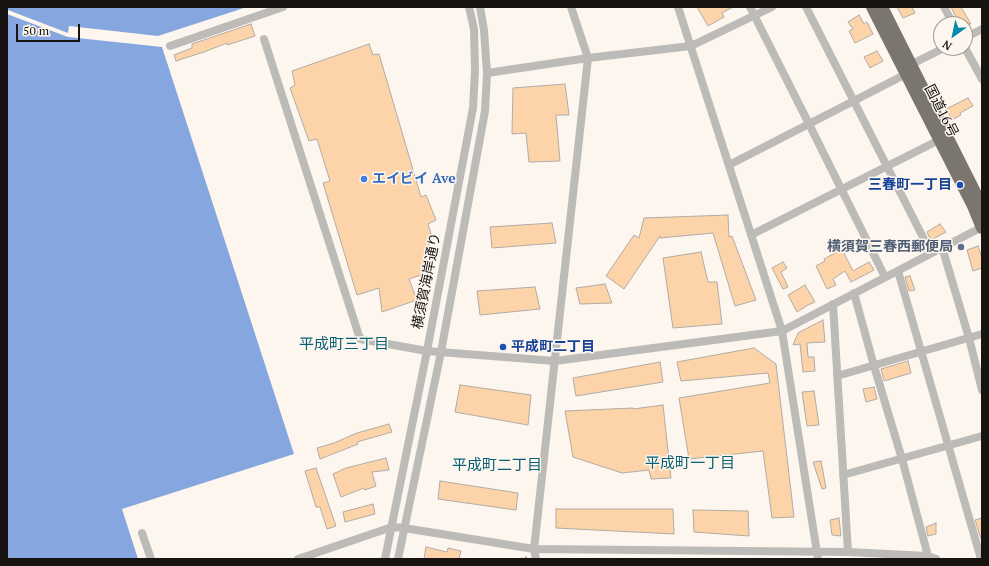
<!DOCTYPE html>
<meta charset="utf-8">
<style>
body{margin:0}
#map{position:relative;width:989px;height:566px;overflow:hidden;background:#fdf6ef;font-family:"PT Serif",serif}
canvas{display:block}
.frame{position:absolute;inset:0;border:8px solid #161311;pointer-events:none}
.north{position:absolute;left:933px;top:16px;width:40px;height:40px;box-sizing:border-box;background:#fdf6ef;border:1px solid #a19b96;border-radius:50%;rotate:213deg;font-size:11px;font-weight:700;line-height:16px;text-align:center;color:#161311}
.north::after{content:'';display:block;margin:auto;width:14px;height:18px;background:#008caa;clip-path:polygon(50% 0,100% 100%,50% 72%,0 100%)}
.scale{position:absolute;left:16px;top:24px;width:64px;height:18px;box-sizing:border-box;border:2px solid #161311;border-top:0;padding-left:5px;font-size:12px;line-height:14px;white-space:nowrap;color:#161311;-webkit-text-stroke:3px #fdf6ef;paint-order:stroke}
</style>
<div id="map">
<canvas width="989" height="566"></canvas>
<div class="frame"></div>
<div class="north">N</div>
<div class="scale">50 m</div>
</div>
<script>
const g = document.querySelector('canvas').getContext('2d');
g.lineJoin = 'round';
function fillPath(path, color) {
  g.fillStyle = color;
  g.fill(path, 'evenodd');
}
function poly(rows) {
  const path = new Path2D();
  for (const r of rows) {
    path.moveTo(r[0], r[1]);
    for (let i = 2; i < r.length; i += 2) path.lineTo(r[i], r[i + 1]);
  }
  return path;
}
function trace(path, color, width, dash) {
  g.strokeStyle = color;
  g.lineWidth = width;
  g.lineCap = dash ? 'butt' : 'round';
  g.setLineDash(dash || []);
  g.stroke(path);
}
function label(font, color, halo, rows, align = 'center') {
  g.font = font + ' "PT Serif","Noto Sans JP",serif';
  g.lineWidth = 3;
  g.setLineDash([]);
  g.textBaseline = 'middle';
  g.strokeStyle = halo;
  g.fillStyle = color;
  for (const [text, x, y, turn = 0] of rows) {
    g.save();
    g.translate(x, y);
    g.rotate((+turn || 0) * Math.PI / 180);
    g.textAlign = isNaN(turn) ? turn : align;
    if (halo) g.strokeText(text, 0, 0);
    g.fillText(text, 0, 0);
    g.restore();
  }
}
const water = poly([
 [7,7,247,7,158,36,69,26,68,33,8,10,7,12],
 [7,14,68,37,162,47,294,454,122,509,138,559,7,559]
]);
const building = poly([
 [697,7,733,7,722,13,724,17,708,26,697,7],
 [897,7,912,7,915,13,903,18,897,7],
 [951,7,961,7,971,24,959,24,951,7],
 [859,15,864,24,867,22,873,34,855,43,849,31,853,29,848,22,859,15],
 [251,24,255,36,227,45,227,43,204,52,176,61,174,55,192,48,192,44,251,24],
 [369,44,373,55,379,54,421,197,426,195,436,220,428,224,431,234,424,274,409,279,417,300,382,312,379,288,357,295,323,183,330,181,317,139,309,141,290,88,295,85,292,71,369,44],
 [877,51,883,61,870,68,864,57,877,51],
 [565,84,569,115,556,115,560,161,529,162,526,133,512,134,513,88,565,84],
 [968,98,973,106,960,113,961,115,952,120,946,109,968,98],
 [728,215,729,237,732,236,756,300,735,306,713,233,660,238,660,236,624,289,606,276,634,235,639,238,644,218,728,215],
 [552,223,556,243,492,248,490,227,552,223],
 [940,224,946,232,931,240,927,232,940,224],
 [978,246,982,258,982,268,973,271,967,250,978,246],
 [842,249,853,271,869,262,874,270,851,282,845,271,833,279,836,285,827,289,816,266,825,261,824,259,842,249],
 [701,252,708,282,717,282,722,324,673,328,663,258,701,252],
 [783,262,787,268,781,272,788,287,783,289,772,268,783,262],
 [910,276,915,290,909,291,905,277,910,276],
 [605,284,612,303,580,304,576,288,605,284],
 [805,285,815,302,808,305,797,312,788,295,805,285],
 [535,287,540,309,480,315,477,291,535,287],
 [823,320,825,342,807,343,808,357,814,357,815,371,803,372,800,344,793,345,798,333,823,320],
 [754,348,776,364,794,517,772,518,763,451,689,459,679,398,770,383,768,373,681,381,677,362,754,348],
 [908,361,911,373,884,381,881,369,908,361],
 [660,362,663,382,576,396,573,378,660,362],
 [460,385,531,395,528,425,455,412,460,385],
 [874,387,877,399,866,402,863,389,874,387],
 [814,391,819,425,807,426,802,392,814,391],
 [663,405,671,478,651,479,649,470,622,473,573,457,565,411,633,408,633,409,663,405],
 [389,424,392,432,357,442,358,444,320,459,317,448,334,443,357,433,389,424],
 [386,458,389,470,372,472,376,486,365,490,364,488,341,497,333,474,346,468,386,458],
 [821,461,826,488,822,489,813,462,821,461],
 [316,468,336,526,327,529,320,507,316,507,305,471,316,468],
 [440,481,518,493,516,510,438,499,440,481],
 [373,504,375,514,345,522,343,512,373,504],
 [556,509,673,509,674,534,556,528,556,509],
 [693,510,748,511,749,536,694,532,693,510],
 [839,518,841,536,832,535,830,520,839,518],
 [982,518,982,539,981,539,975,520,982,518],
 [936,523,936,534,928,536,926,527,936,523],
 [426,547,447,552,448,548,461,551,459,559,424,559,426,547]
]);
const path = poly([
 [520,559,527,557]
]);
const minor = poly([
 [678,7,782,331,818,559],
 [750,7,809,124,885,277],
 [806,7,931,253],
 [944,7,953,24],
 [965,38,982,29],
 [264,39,360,339,427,351,555,361,782,331,982,227],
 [170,46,283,7],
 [965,48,982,79],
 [910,65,944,48],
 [487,73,588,58,691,46,772,7],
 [729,165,910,72],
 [751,235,943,138],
 [942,247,969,338,982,390],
 [898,271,981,559],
 [854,293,874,366,902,459,928,556],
 [833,304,848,552],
 [837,376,982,334],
 [843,475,982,436],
 [142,533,151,559],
 [298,559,392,527,404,528,534,549,848,552,928,556,936,559],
 [385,559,427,351,473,108,475,70,474,29,469,7],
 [398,559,441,352,485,111,487,73,484,30,480,7],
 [536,559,534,549,588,58,571,7]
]);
const highway = poly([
 [872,7,973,206,982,228],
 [882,7,982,206]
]);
const markers = [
 [364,179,4,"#3f7fe0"],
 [960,185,4,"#1a4fb4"],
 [961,247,4,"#5c6f8a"],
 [503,347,4,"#1a4fb4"]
];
const streetNames = [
 ["国道16号",941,111,63],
 ["横須賀海岸通り",427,281,-79]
];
const shopNames = [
 ["エイビイ Ave",372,179]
];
const transitNames = [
 ["三春町一丁目",952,185],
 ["平成町二丁目",511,347,"left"]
];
const serviceNames = [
 ["横須賀三春西郵便局",953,247]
];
const neighbourhoodNames = [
 ["平成町三丁目",344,345],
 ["平成町一丁目",690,464],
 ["平成町二丁目",497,466]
];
fillPath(water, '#85a6de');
fillPath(building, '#fdd4a9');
trace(building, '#b1aba4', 1);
trace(path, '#a7a19c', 1.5, [3, 2]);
trace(minor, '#bcbbb7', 8);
trace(highway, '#7a766f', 12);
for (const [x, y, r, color] of markers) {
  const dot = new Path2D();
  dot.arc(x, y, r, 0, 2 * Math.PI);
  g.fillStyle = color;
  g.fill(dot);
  trace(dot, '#fdf6ef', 1.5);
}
label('14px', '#161311', '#fdf6ef', streetNames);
label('bold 14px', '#366cbe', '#fdf6ef', shopNames, 'left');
label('bold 14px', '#164399', '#fdf6ef', transitNames, 'right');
label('bold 14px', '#4e5e75', '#fdf6ef', serviceNames, 'right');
label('15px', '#096075', '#fdf6ef', neighbourhoodNames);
</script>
